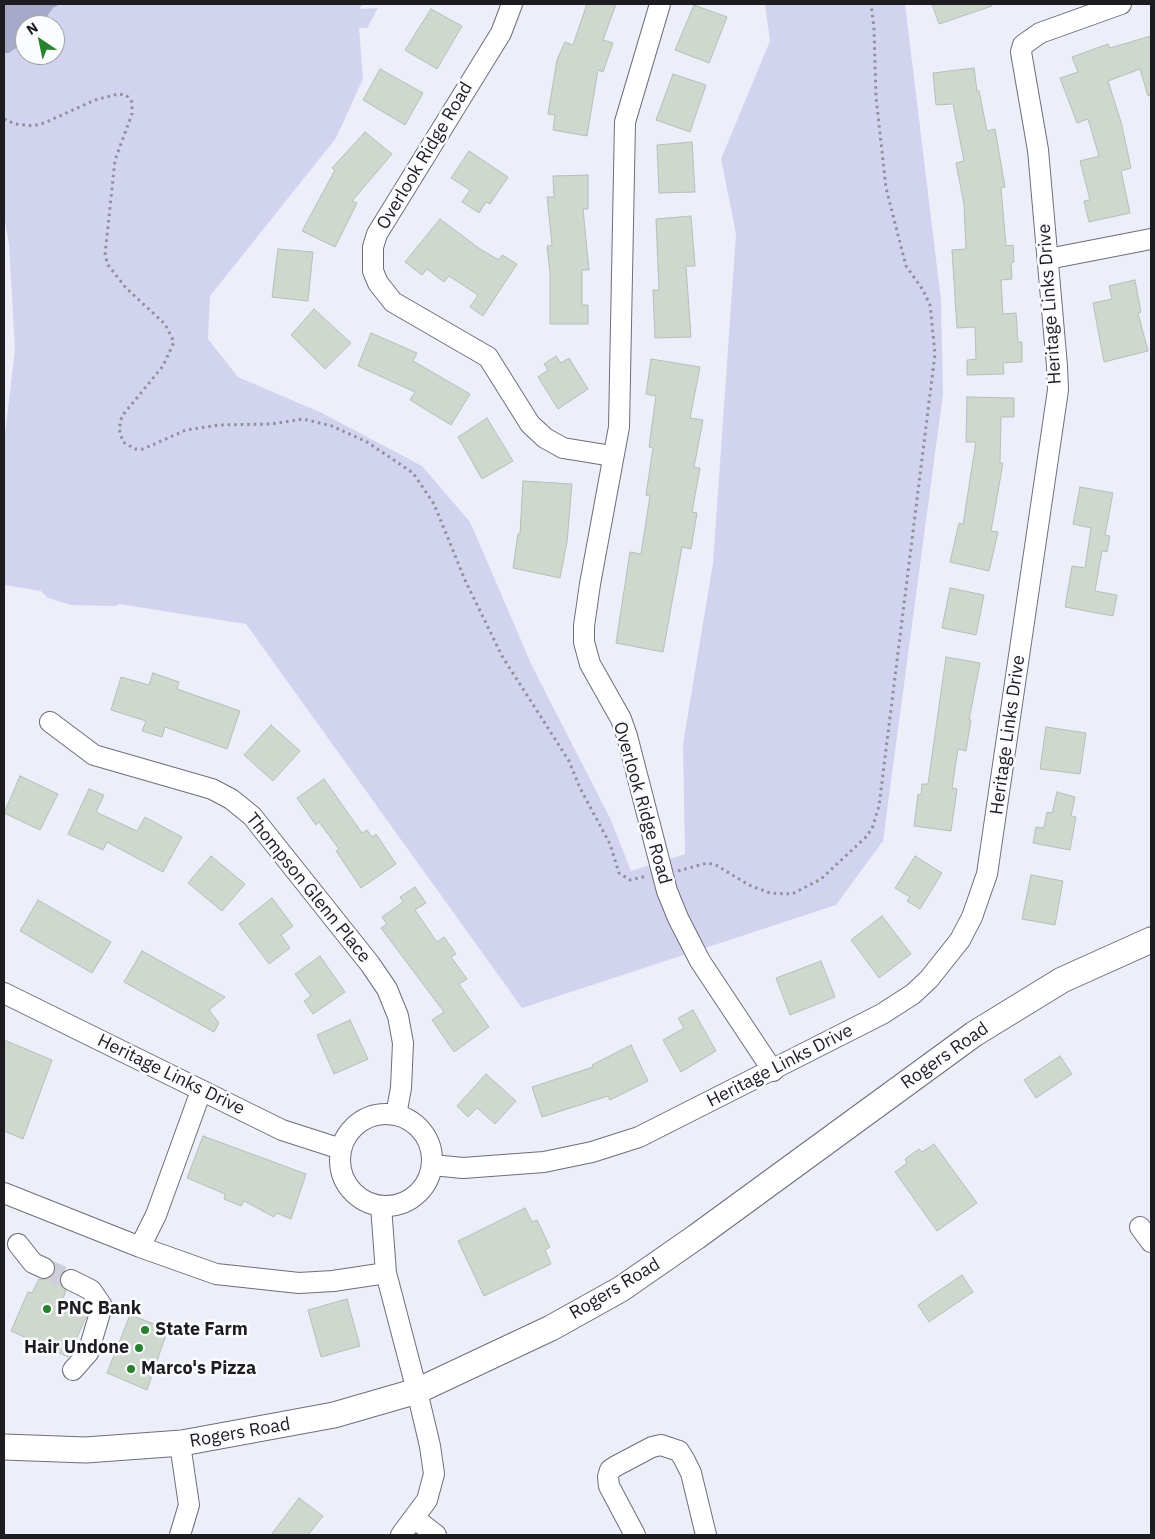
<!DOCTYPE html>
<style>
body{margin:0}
#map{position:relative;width:1155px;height:1539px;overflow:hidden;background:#eceefa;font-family:"IBM Plex Sans",sans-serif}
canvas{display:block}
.frame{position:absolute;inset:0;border:5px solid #1c1c21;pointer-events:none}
.north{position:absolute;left:15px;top:15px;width:50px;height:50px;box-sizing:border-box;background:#fbfcfe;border:1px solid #a2a2a6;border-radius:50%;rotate:326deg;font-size:14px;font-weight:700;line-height:20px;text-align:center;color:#1c1c21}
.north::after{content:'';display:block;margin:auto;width:18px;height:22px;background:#29802e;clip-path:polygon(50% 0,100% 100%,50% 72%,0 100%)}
</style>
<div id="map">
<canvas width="1155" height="1539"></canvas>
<div class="frame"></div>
<div class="north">N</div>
</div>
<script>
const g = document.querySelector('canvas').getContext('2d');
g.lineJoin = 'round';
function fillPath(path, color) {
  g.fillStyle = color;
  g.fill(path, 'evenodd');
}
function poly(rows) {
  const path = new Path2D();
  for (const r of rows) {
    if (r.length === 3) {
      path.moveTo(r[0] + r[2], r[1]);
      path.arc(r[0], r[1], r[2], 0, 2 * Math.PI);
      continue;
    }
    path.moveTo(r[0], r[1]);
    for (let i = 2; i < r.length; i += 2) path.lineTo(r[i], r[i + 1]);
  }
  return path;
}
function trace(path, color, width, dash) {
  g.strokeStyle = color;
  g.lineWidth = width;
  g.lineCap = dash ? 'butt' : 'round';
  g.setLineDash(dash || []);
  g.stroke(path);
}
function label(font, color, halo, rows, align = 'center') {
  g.font = font + ' "IBM Plex Sans",sans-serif';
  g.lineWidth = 5;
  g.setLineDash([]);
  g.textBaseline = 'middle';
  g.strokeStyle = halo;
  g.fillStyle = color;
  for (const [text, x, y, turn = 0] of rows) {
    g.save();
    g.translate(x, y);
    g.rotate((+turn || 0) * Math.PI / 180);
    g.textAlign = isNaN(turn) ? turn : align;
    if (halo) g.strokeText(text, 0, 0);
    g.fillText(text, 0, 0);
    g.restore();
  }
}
const green = poly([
 [4,4,363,4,359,9,378,8,367,28,359,28,363,79,336,138,210,296,208,339,238,377,322,413,422,466,470,522,533,668,611,820,631,871,685,854,683,744,713,563,736,234,721,159,770,41,765,4,905,4,941,300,943,394,883,841,836,905,522,1008,246,624,119,604,116,606,71,605,48,598,41,591,4,585,4,442,15,350,9,244,4,216],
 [25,25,55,25,55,55,25,55]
]);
const water = poly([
 [4,4,60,4,53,8,41,25,25,25,25,42,9,53,4,53]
]);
const building = poly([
 [587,4,616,4,603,40,613,43,603,72,598,70,587,136,553,130,555,115,548,114,557,60,565,42,573,45,587,4],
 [932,4,992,4,992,6,939,24,932,4],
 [694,5,727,17,709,63,675,50,694,5],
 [431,9,462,26,437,69,405,50,431,9],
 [1151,36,1151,95,1148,96,1140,69,1108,81,1121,122,1131,168,1121,171,1130,213,1089,222,1084,201,1090,200,1080,161,1099,156,1088,119,1077,123,1060,78,1078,72,1072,57,1108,44,1110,48,1151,36],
 [974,68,977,91,979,91,987,131,995,129,1005,187,1001,188,1006,246,1013,245,1014,262,1011,263,1012,279,1001,280,1003,314,1016,313,1018,342,1022,342,1022,362,1003,363,1004,374,967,375,967,360,976,359,975,327,957,328,952,250,966,249,964,204,956,163,964,161,953,104,936,105,933,73,974,68],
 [380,69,423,93,405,125,363,100,380,69],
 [673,74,706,85,690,132,656,120,673,74],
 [365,132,392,154,352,201,357,203,335,247,302,231,335,170,332,168,365,132],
 [692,142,695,192,659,193,657,145,692,142],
 [469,151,508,177,490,204,486,202,479,213,462,202,470,190,451,178,469,151],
 [588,175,588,209,583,209,589,270,582,270,582,305,588,305,588,324,550,324,550,272,547,246,552,245,547,197,554,197,553,176,588,175],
 [691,216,695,266,686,266,691,337,655,338,653,290,659,290,656,219,691,216],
 [440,219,480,249,499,260,502,255,517,264,483,316,470,307,478,295,449,276,444,282,427,269,422,275,405,262,440,219],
 [278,249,313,252,308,301,272,297,278,249],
 [1135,280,1141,312,1138,313,1148,351,1104,362,1093,303,1112,299,1109,286,1135,280],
 [314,309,351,343,325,369,291,335,314,309],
 [371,333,417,353,413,361,470,394,451,425,410,400,415,392,358,366,371,333],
 [556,356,561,363,569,358,588,389,558,409,538,377,548,370,544,364,556,356],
 [651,359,700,367,690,418,703,420,694,467,700,468,692,512,697,513,691,549,682,547,663,652,616,643,630,552,641,554,650,496,646,495,653,448,649,447,656,396,646,394,651,359],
 [967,397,1014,398,1014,417,1001,417,1000,463,1003,463,991,531,998,532,989,571,950,562,959,523,963,524,976,442,966,442,967,397],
 [487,418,513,461,482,479,458,437,487,418],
 [523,481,572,484,567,542,560,578,513,568,518,534,520,534,523,481],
 [1080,487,1113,493,1105,535,1110,536,1107,552,1102,551,1095,591,1117,595,1113,616,1065,607,1072,566,1085,568,1091,528,1073,524,1080,487],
 [950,588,984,595,976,635,942,628,950,588],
 [946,657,980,663,969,720,971,720,966,751,958,749,952,788,957,789,951,831,914,826,918,794,921,795,922,784,928,784,946,657],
 [153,673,179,682,177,689,240,711,227,749,165,727,162,737,142,731,146,721,111,710,121,677,149,685,153,673],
 [271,725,300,751,273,781,244,755,271,725],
 [1046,727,1086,733,1080,774,1040,769,1046,727],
 [20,776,58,794,40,830,4,813,20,776],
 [324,779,362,833,367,830,372,837,376,834,396,864,361,888,336,851,339,849,319,822,316,825,297,798,324,779],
 [89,789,104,795,96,812,137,831,145,817,182,837,163,872,107,842,103,850,68,834,89,789],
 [1057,792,1075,797,1071,816,1076,817,1070,850,1033,843,1036,827,1044,828,1047,812,1052,813,1057,792],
 [211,856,245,884,222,911,188,883,211,856],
 [915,856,942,873,920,909,907,901,910,897,895,888,915,856],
 [1031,875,1063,881,1055,925,1022,919,1031,875],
 [415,887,426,903,415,910,437,942,444,937,456,954,451,957,467,979,459,984,489,1027,454,1052,432,1020,444,1012,381,928,387,924,382,917,403,902,400,897,415,887],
 [272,898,293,926,281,935,290,948,269,964,239,924,272,898],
 [38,900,111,942,92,973,20,931,38,900],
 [882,916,911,954,879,978,851,940,882,916],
 [142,951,225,997,209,1010,219,1023,214,1032,124,982,142,951],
 [320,956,345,992,313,1014,304,1001,311,996,295,974,320,956],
 [821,961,835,997,790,1015,776,978,821,961],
 [693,1010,716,1051,681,1072,663,1040,684,1028,678,1018,693,1010],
 [350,1020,368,1059,334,1074,317,1035,350,1020],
 [4,1040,52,1060,23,1139,4,1131,4,1040],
 [631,1045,648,1081,610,1100,608,1096,542,1117,532,1087,593,1067,592,1065,631,1045],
 [1060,1056,1072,1074,1036,1098,1024,1080,1060,1056],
 [486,1074,516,1101,495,1124,477,1108,468,1117,457,1106,486,1074],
 [203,1136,306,1174,291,1219,277,1213,274,1217,244,1201,241,1206,224,1199,225,1194,187,1178,203,1136],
 [934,1144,977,1203,937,1231,895,1172,907,1163,905,1159,919,1149,922,1152,934,1144],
 [525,1208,532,1222,537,1220,550,1247,545,1250,551,1264,484,1296,458,1241,525,1208],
 [56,1268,63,1272,59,1281,66,1291,61,1303,87,1315,68,1357,11,1331,28,1292,32,1293,39,1279,46,1280,51,1277,56,1268],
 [962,1275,973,1292,929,1322,918,1305,962,1275],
 [347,1299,360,1346,321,1357,308,1310,347,1299],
 [130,1315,168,1329,147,1390,107,1373,130,1315],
 [299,1498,323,1516,308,1535,271,1535,299,1498]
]);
const minorTunnel = poly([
 [44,1268,71,1280]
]);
const path = poly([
 [4,119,15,124,33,126,44,123,95,100,118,94,126,95,132,102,132,114,115,160,105,255,108,265,126,288,165,324,174,342,163,366,122,416,119,429,123,442,135,449,143,449,186,430,219,425,271,424,303,419,332,426,367,442,413,473,434,504,465,580,502,656,569,761,580,788,610,844,619,873,630,880,647,876],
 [678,871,707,863,716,865,749,885,770,893,792,894,821,879,867,836,873,826,879,806,935,354,930,305,923,290,906,266,886,188,876,97,874,28,871,4]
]);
const minor = poly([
 [512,4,501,33,377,234,373,247,373,271,378,283,393,302,488,357,530,424,545,438,563,448,612,456],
 [660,4,625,122,619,427,590,584,584,626,584,642,590,664,621,719,627,736,667,891,678,918,700,961,773,1071],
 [1048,259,1151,239],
 [50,722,94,755,212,789,231,799,252,816,370,964,387,989,398,1016,403,1043,401,1088,396,1115],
 [4,993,282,1130,341,1149],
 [386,1160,46],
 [432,1165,463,1168,544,1162,592,1152,639,1137,882,1014,913,994,929,979,960,940,972,917,987,874,1058,390,1057,366,1038,150,1021,52,1023,45,1040,33,1121,4],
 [4,1193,140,1247,216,1274,299,1283,333,1281,386,1273],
 [381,1206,386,1273,417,1391,430,1446,434,1474,427,1500,401,1535],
 [1140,1227,1151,1242],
 [18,1244,33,1263,44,1268],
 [140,1247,156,1215,201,1091],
 [71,1280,91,1290,102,1306,88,1353,73,1370],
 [414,1518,436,1535],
 [180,1535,189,1505,180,1444],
 [635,1535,609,1486,608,1477,610,1470,616,1466,652,1447,661,1445,679,1451,684,1459,691,1473,706,1535]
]);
const major = poly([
 [4,1447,86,1450,182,1443,334,1415,417,1391,551,1328,621,1289,696,1237,974,1034,1062,980,1151,940]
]);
const markers = [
 [47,1309,5,"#29802e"],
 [145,1330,5,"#29802e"],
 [139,1348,5,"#29802e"],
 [131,1369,5,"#29802e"]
];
const streetNames = [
 ["Overlook Ridge Road",425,156,-59],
 ["Heritage Links Drive",1050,304,-94],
 ["Heritage Links Drive",1008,735,-82],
 ["Overlook Ridge Road",642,803,74],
 ["Thompson Glenn Place",308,888,51],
 ["Rogers Road",945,1056,-35],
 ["Heritage Links Drive",780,1066,-27],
 ["Heritage Links Drive",171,1075,26],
 ["Rogers Road",615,1289,-31],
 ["Rogers Road",240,1433,-10]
];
const poiNames = [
 ["PNC Bank",57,1309],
 ["State Farm",155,1330],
 ["Hair Undone",129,1348,"right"],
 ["Marco's Pizza",141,1369]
];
fillPath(green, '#d2d4ef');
fillPath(water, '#a6a9ca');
fillPath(building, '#ced8ce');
trace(building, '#b6bfb6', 1);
trace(minorTunnel, '#cdced9', 20, [20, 10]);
trace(minor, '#6d6e7a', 22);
trace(major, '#6d6e7a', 27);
trace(path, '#8f9099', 3, [2.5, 4]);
trace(minor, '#fff', 20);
trace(major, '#fff', 25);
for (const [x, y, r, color] of markers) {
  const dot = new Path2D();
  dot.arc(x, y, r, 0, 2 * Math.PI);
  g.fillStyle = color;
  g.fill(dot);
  trace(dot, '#fbfcfe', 2);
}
label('18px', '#1c1c21', '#fbfcfe', streetNames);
label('bold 18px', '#1c1c21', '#fbfcfe', poiNames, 'left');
</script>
